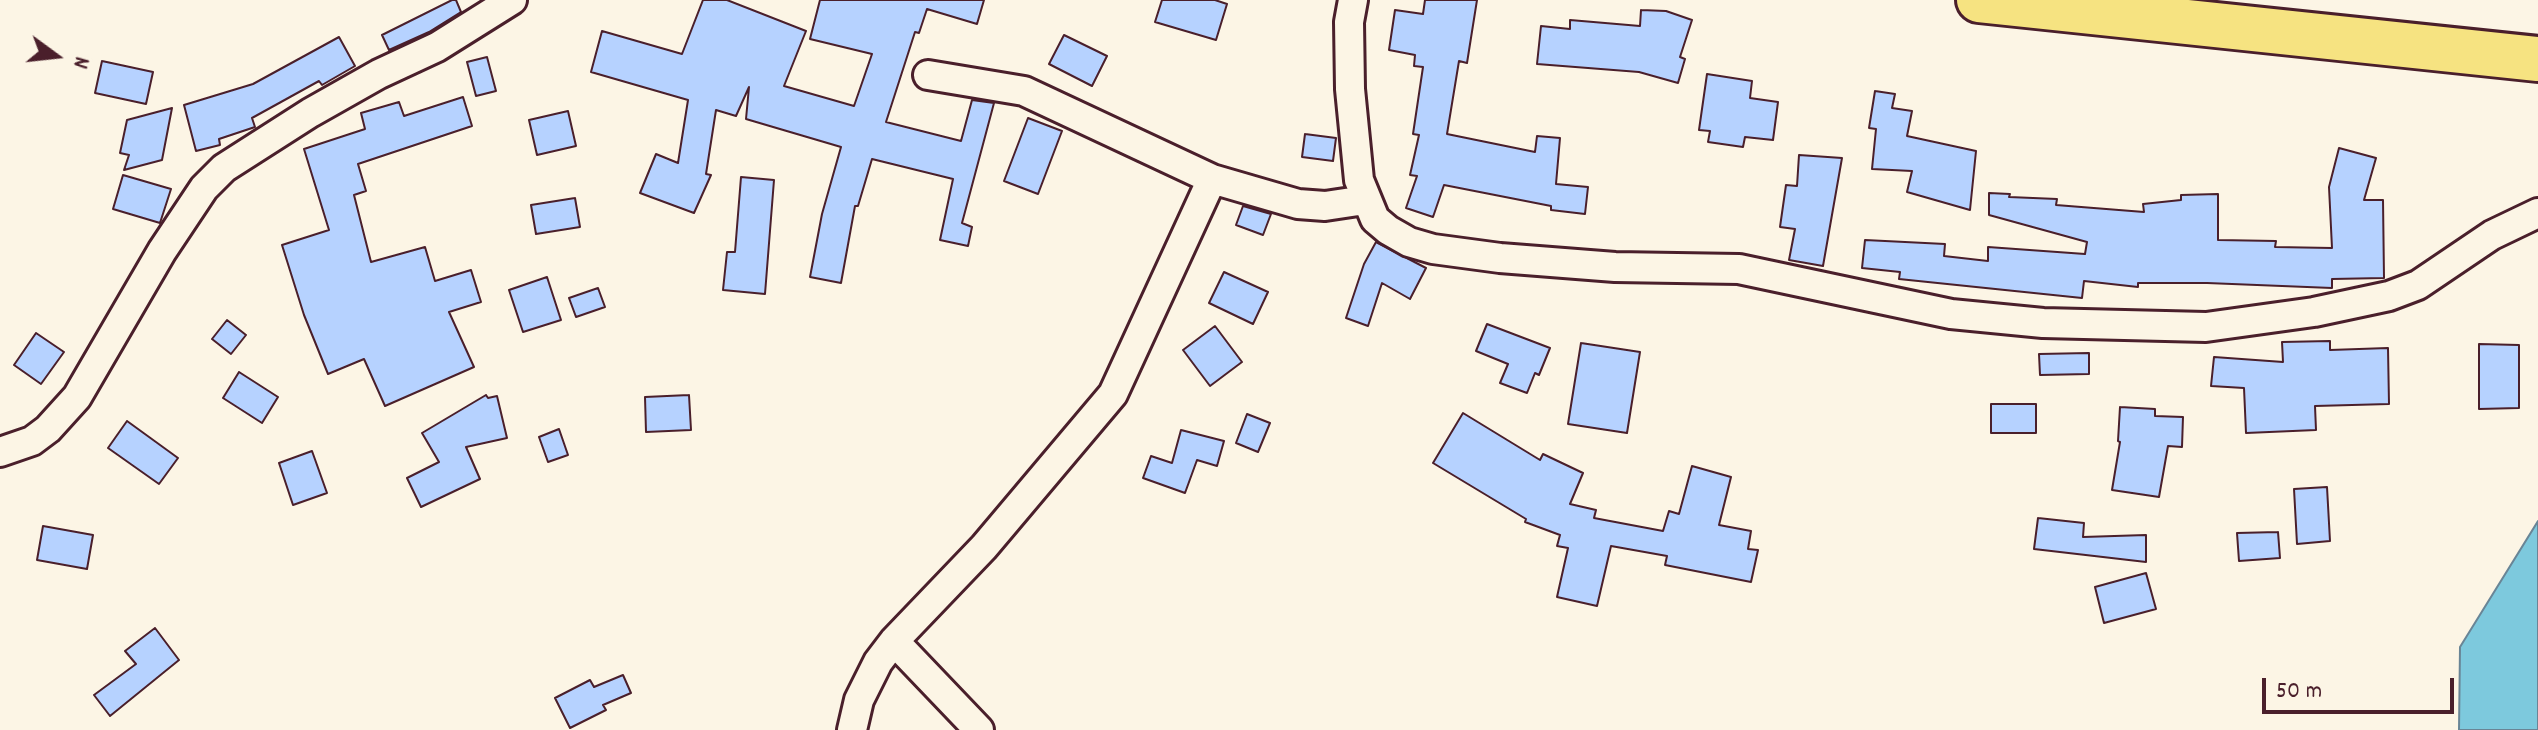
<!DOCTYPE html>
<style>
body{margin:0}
#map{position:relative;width:2538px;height:730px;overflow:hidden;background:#fcf5e5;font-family:Dekko,sans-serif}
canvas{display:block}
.north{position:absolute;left:16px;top:16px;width:80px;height:80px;-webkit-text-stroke:6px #fcf5e5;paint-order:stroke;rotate:105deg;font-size:22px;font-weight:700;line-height:32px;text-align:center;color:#4a1f2b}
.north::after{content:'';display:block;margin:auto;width:28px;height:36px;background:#4a1f2b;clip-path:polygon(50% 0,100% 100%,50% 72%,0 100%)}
.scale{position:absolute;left:2262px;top:678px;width:192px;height:36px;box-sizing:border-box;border:4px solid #4a1f2b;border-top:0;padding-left:10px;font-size:24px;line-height:28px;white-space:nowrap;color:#4a1f2b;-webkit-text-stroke:6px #fcf5e5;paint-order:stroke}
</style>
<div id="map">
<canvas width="2538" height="730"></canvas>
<div class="north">N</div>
<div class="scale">50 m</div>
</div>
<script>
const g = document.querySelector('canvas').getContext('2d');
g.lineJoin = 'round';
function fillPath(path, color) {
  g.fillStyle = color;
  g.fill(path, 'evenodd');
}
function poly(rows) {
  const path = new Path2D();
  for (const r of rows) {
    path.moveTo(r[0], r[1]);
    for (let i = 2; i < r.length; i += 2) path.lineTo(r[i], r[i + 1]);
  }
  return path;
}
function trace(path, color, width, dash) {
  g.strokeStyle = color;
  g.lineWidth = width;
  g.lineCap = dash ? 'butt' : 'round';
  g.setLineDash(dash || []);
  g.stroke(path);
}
const water = poly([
 [2538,521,2538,730,2459,730,2460,647,2538,521]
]);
const building = poly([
 [452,0,456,0,461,12,429,32,389,50,382,35,452,0],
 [703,0,727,0,806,31,784,86,854,106,872,54,810,39,820,0,984,0,977,24,927,9,919,33,915,32,886,122,961,141,972,100,994,103,962,223,972,227,968,246,940,240,953,179,872,159,858,206,855,206,841,283,810,277,822,214,841,147,746,119,749,87,736,116,716,110,706,174,711,175,694,213,640,193,656,154,678,163,688,100,591,72,602,31,682,54,703,0],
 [1162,0,1215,0,1227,4,1216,40,1155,22,1162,0],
 [1425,0,1477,0,1467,63,1459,61,1447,134,1535,152,1537,136,1560,138,1556,184,1588,187,1585,214,1551,210,1551,206,1444,185,1433,217,1406,208,1417,176,1410,175,1419,135,1413,134,1423,67,1414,66,1415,55,1389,50,1395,10,1423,14,1425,0],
 [1641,10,1666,11,1692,20,1680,57,1685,59,1678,83,1639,72,1537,64,1541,26,1570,29,1570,20,1640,26,1641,10],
 [1064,35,1107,56,1092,86,1049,64,1064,35],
 [339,37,355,66,322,85,319,81,252,118,255,127,219,139,220,145,196,151,184,105,253,84,339,37],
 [487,57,496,91,476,96,467,62,487,57],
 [102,61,153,72,146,104,95,93,102,61],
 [1707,74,1752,81,1750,98,1778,102,1773,140,1745,137,1743,147,1708,142,1710,131,1699,130,1707,74],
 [1875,91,1895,94,1892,108,1912,111,1907,136,1976,151,1970,210,1907,192,1912,171,1872,169,1876,129,1869,128,1875,91],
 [463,97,472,126,358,164,366,191,354,195,371,262,425,247,435,281,471,270,481,302,449,312,474,367,385,406,364,359,328,374,304,315,282,245,329,230,304,149,365,129,361,113,399,102,404,116,463,97],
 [172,108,162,160,124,170,129,155,120,153,127,120,172,108],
 [568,111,576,146,537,155,529,120,568,111],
 [1028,118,1062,131,1038,194,1004,181,1028,118],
 [1305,134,1336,138,1333,161,1302,157,1305,134],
 [2339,148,2376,158,2364,200,2383,200,2384,278,2332,279,2332,288,2207,283,2138,283,2138,287,2084,281,2082,298,1899,279,1900,272,1862,268,1865,240,1945,244,1944,256,1988,261,1988,247,2085,254,2087,242,1989,215,1989,193,2010,194,2009,197,2057,199,2056,205,2144,212,2143,204,2181,200,2181,195,2218,194,2218,240,2276,241,2275,247,2332,248,2329,187,2339,148],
 [1799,155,1842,158,1823,266,1789,260,1795,229,1780,227,1786,185,1797,186,1799,155],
 [123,175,171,189,160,223,113,209,123,175],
 [741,177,774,180,765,294,723,290,727,252,735,252,741,177],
 [575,198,580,227,536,234,531,205,575,198],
 [1243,206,1271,214,1263,235,1236,225,1243,206],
 [1376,242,1426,268,1410,299,1382,283,1368,326,1346,318,1364,264,1376,242],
 [1224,272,1268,292,1253,324,1209,303,1224,272],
 [547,277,561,320,523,332,509,290,547,277],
 [598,288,605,307,576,317,569,298,598,288],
 [227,320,246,335,231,354,212,339,227,320],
 [1487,324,1550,348,1539,375,1535,373,1527,393,1500,383,1508,364,1476,351,1487,324],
 [1215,326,1242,362,1210,386,1183,350,1215,326],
 [36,333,64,352,41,384,14,365,36,333],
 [2330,341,2330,350,2388,348,2389,404,2315,406,2316,430,2246,433,2244,388,2211,386,2214,357,2283,362,2282,342,2330,341],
 [1581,343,1640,352,1627,433,1568,424,1581,343],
 [2479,344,2519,345,2519,408,2479,409,2479,344],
 [2089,353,2089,374,2040,375,2039,354,2089,353],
 [239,372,278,397,262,423,223,398,239,372],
 [486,395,488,398,497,396,507,438,466,447,480,479,421,507,407,478,439,462,422,433,486,395],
 [689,395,691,430,646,432,645,397,689,395],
 [1991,404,2036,404,2036,433,1991,433,1991,404],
 [2120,407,2155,409,2155,416,2183,417,2182,447,2168,446,2159,497,2112,490,2120,442,2118,441,2120,407],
 [1463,413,1540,460,1543,454,1583,473,1570,504,1596,510,1594,518,1663,531,1669,511,1679,514,1692,466,1731,477,1719,525,1751,531,1748,549,1758,550,1751,582,1665,565,1667,556,1611,546,1597,606,1557,597,1568,548,1557,546,1560,535,1525,522,1526,519,1433,463,1463,413],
 [1247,414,1270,423,1258,452,1236,443,1247,414],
 [127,421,178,458,159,484,108,448,127,421],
 [559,429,568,455,548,462,539,437,559,429],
 [1181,430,1224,441,1217,466,1197,460,1185,493,1143,478,1151,456,1172,463,1181,430],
 [312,451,327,493,293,505,279,463,312,451],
 [2327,487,2330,541,2297,544,2294,489,2327,487],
 [2038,518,2084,523,2083,537,2146,535,2146,562,2034,549,2038,518],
 [43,526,93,535,87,569,37,560,43,526],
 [2278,532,2280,558,2239,561,2237,533,2278,532],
 [2146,573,2156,609,2104,623,2095,587,2146,573],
 [155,628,179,660,110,716,94,695,136,664,125,651,155,628],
 [623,675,631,693,603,705,606,710,570,728,555,698,590,680,594,687,623,675]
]);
const minor = poly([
 [1353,0,1349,22,1350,89,1359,180,1375,219,1388,230,1409,242,1433,249,1500,258,1615,267,1739,269,1951,314,2043,323,2206,327,2314,312,2389,296,2418,285,2492,235,2538,213],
 [928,75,1024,91,1212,179,1298,204,1325,206,1365,200],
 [0,452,32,441,48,429,77,397,162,251,204,188,224,168,310,113,379,74,437,47,512,0],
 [894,641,979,730],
 [852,730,859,700,878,662,894,641,984,547,1113,394,1212,179]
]);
const trunk = poly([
 [1979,0,2538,59]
]);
fillPath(water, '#7dc9dd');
trace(water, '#698596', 2);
fillPath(building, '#b6d2ff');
trace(building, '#4a1f2b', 2);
trace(minor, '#4a1f2b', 34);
trace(trunk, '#4a1f2b', 50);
trace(minor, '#fcf5e5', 28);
trace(trunk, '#f6e381', 44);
</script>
